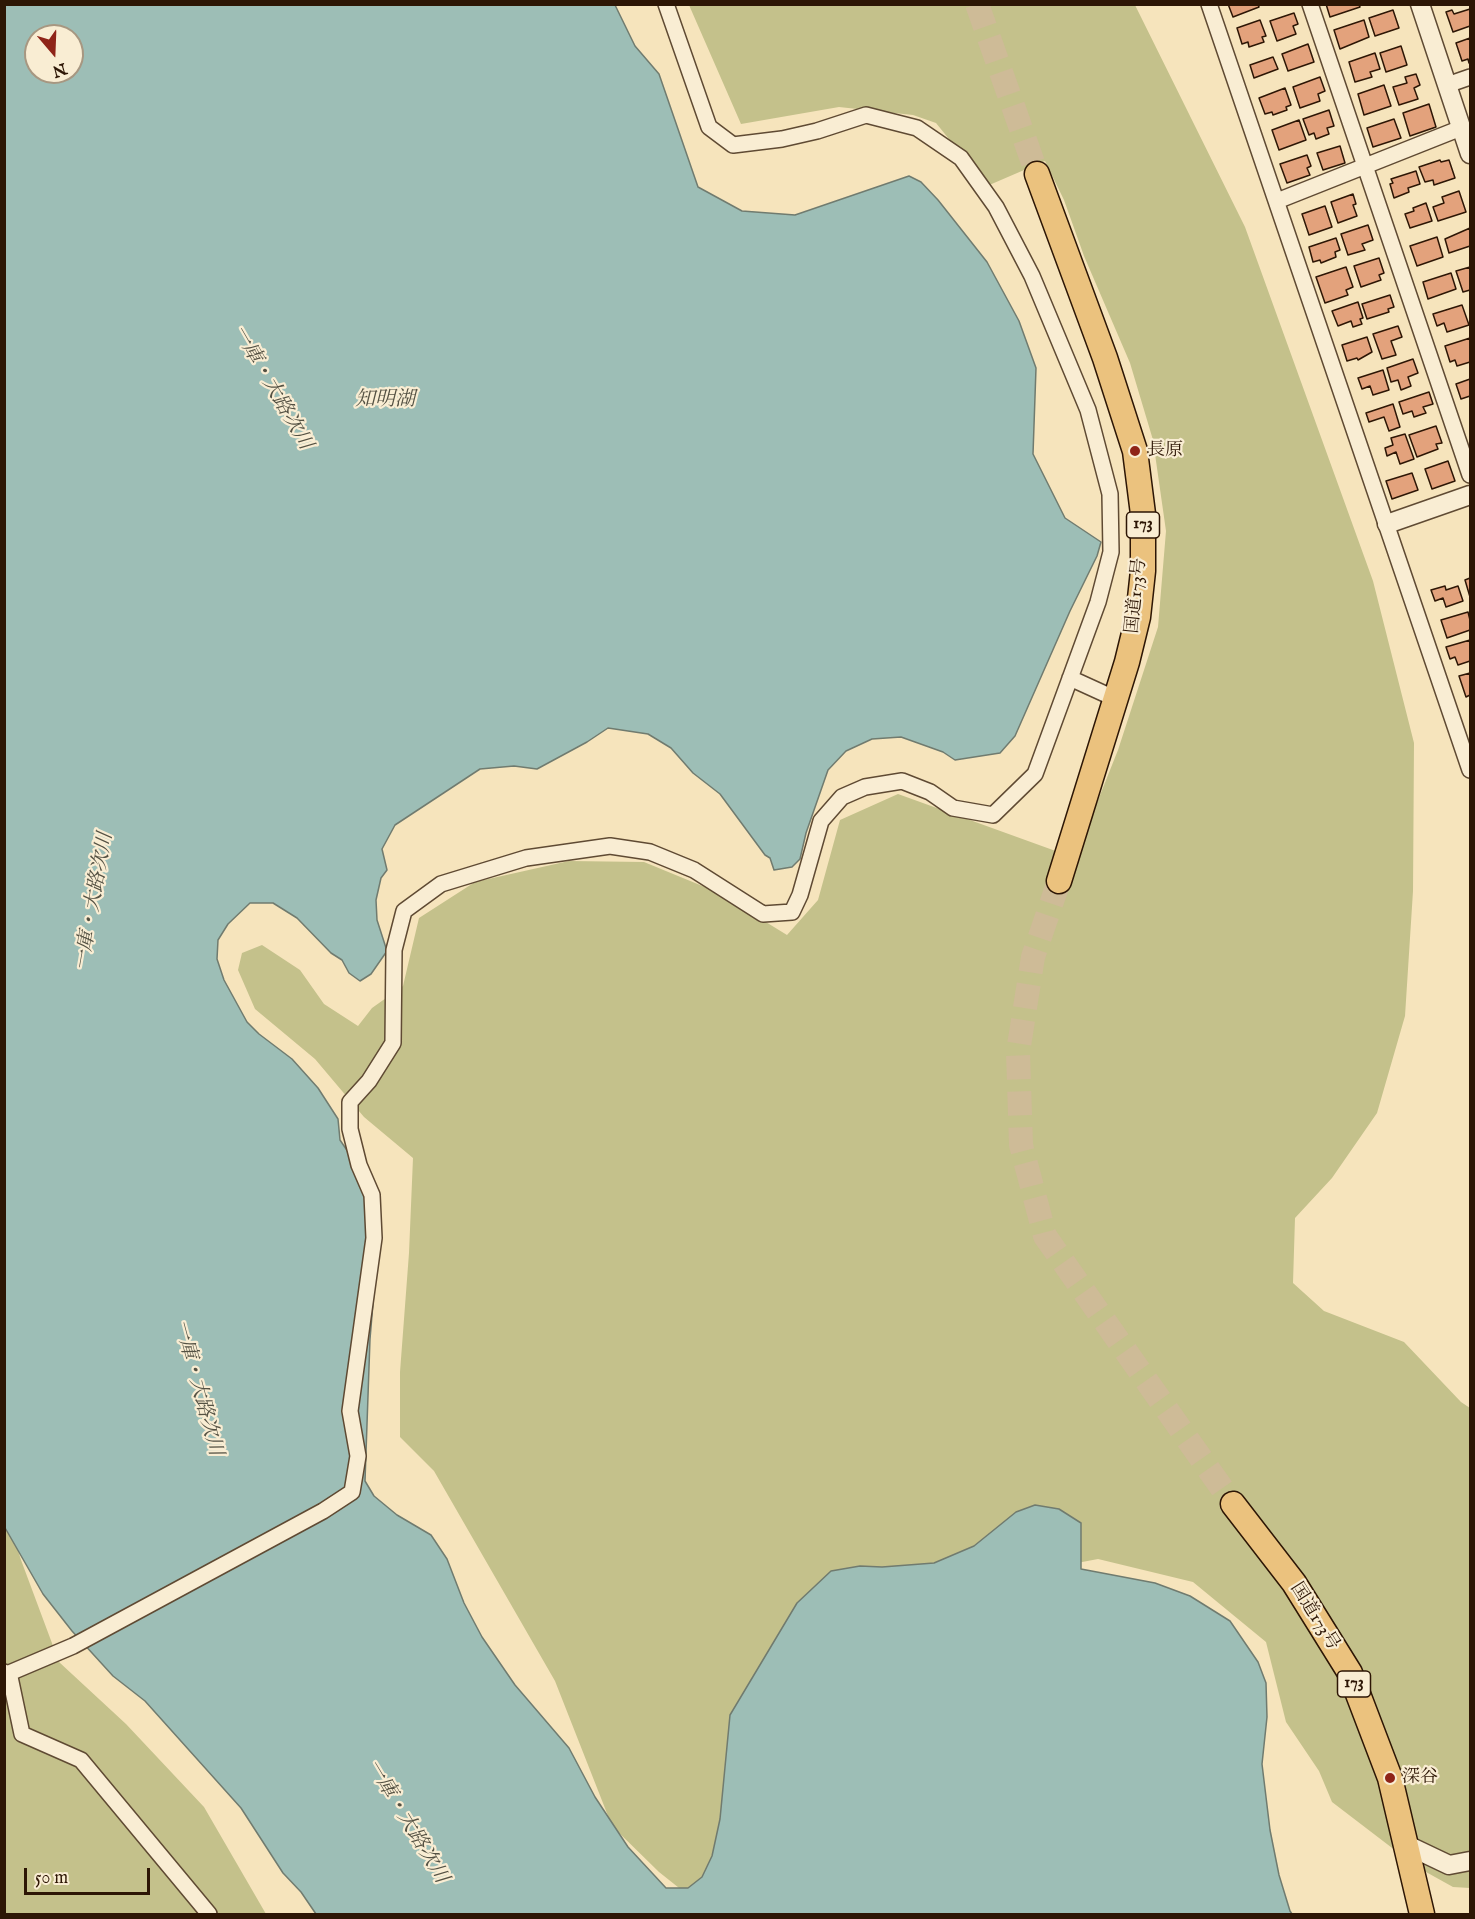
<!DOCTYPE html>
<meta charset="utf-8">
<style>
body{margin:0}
#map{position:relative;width:1475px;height:1919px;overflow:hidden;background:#f6e4bc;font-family:"IM FELL English",serif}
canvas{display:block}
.frame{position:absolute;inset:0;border:6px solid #2d1605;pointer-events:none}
.north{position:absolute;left:24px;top:24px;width:60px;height:60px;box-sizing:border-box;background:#f9edd3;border:2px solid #a79781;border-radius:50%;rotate:161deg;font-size:16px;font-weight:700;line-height:24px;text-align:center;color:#2d1605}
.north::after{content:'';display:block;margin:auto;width:21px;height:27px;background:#8f2418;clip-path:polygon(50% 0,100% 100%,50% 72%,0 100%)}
.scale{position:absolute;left:24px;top:1868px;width:126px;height:27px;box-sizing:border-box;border:3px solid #2d1605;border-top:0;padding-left:8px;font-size:18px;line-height:21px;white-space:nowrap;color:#2d1605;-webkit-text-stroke:4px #f9edd3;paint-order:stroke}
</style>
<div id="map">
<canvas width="1475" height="1919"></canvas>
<div class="frame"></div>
<div class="north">N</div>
<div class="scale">50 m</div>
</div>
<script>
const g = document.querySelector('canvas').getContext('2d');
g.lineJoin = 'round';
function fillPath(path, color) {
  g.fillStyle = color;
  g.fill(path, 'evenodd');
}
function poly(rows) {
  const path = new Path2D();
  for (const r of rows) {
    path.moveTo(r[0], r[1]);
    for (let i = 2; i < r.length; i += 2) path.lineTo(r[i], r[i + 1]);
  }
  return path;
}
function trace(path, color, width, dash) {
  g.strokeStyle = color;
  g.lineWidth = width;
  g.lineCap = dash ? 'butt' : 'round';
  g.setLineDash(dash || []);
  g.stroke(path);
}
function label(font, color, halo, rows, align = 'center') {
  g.font = font + ' "IM FELL English","Noto Serif JP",serif';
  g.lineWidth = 4.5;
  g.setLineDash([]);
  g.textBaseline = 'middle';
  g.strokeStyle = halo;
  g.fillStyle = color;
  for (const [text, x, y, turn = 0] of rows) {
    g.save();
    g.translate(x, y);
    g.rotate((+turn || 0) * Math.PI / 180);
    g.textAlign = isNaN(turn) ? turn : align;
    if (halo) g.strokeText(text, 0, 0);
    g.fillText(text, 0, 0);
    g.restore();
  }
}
const green = poly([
 [689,5,1135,5,1245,227,1373,581,1414,743,1413,891,1405,1016,1377,1113,1332,1178,1295,1218,1293,1283,1324,1311,1404,1342,1461,1402,1470,1408,1470,1888,1453,1887,1417,1867,1332,1802,1319,1771,1286,1722,1266,1642,1193,1582,1098,1559,1003,1577,708,1911,659,1872,612,1826,555,1681,434,1471,400,1437,400,1372,409,1253,413,1158,364,1117,315,1059,255,1009,238,970,242,953,262,945,300,970,324,1004,358,1026,372,1008,403,986,419,918,475,882,569,861,644,862,717,892,787,935,818,900,840,820,898,794,1075,858,1118,750,1158,627,1166,531,1153,440,1130,363,1084,256,1064,200,1045,161,987,186,936,123,913,115,839,107,741,124],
 [4,1506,21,1560,59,1662,126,1724,204,1807,266,1914,5,1914]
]);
const water = poly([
 [4,5,615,5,635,46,659,74,698,187,742,211,795,215,909,176,921,182,938,200,987,262,1019,321,1036,368,1033,454,1065,518,1101,542,1097,556,1070,611,1015,736,1000,753,955,760,943,752,901,737,872,739,846,751,828,770,806,833,800,859,792,867,774,870,770,858,765,855,720,794,693,773,671,748,648,734,608,728,587,742,537,769,514,766,480,769,395,825,382,849,387,870,381,878,376,900,377,920,387,951,371,974,360,981,349,973,342,960,331,953,297,918,273,903,250,903,228,924,218,940,217,959,224,980,247,1022,259,1034,292,1059,318,1088,338,1119,340,1140,376,1193,380,1220,370,1339,365,1481,374,1496,397,1515,431,1535,447,1559,464,1603,482,1637,515,1685,569,1748,595,1797,628,1847,666,1888,688,1888,702,1877,712,1856,720,1819,730,1715,797,1603,831,1571,860,1566,882,1567,934,1563,974,1546,1016,1512,1035,1505,1059,1509,1081,1523,1081,1569,1155,1583,1190,1596,1230,1621,1258,1662,1266,1683,1267,1717,1262,1764,1270,1830,1279,1875,1290,1911,1292,1914,316,1914,301,1892,283,1873,241,1808,145,1701,113,1676,72,1631,43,1594,4,1526,4,5],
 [36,36,72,36,72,72,36,72,36,36]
]);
const building = poly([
 [1228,4,1258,4,1259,7,1233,17,1228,4],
 [1326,4,1359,4,1360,7,1330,17,1326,4],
 [1470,9,1470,26,1453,32,1446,12,1452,10,1454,14,1470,9],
 [1393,10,1399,28,1375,36,1369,18,1393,10],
 [1294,13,1298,24,1293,26,1296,34,1277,41,1270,21,1294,13],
 [1260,20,1266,36,1262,37,1264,42,1249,47,1248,42,1242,44,1237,28,1260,20],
 [1364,20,1369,37,1340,49,1334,30,1364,20],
 [1470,38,1470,62,1469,63,1468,59,1462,61,1456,43,1470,38],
 [1308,44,1314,62,1288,71,1282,54,1308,44],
 [1401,46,1407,65,1386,72,1380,53,1401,46],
 [1375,53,1380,69,1370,72,1372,77,1355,82,1349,62,1375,53],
 [1273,57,1278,69,1254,78,1250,65,1273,57],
 [1416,74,1420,85,1414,88,1418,99,1399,105,1393,87,1407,83,1405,77,1416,74],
 [1320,77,1325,91,1318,94,1320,101,1300,108,1293,87,1320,77],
 [1384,85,1391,106,1364,115,1358,94,1384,85],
 [1285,88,1291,105,1286,107,1287,110,1273,115,1272,112,1265,114,1259,98,1285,88],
 [1429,104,1436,127,1410,136,1403,113,1429,104],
 [1329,110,1334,126,1327,128,1329,134,1316,139,1314,133,1309,135,1303,119,1329,110],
 [1394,119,1401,138,1373,147,1367,128,1394,119],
 [1299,120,1306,140,1279,150,1272,130,1299,120],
 [1340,146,1345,163,1323,170,1317,153,1340,146],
 [1307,155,1311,166,1307,168,1310,175,1287,183,1280,164,1307,155],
 [1440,160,1441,162,1449,160,1455,178,1434,185,1433,180,1425,182,1419,167,1440,160],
 [1416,171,1420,184,1408,188,1409,192,1394,198,1390,184,1393,183,1391,179,1416,171],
 [1459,191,1466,212,1438,221,1433,207,1444,203,1442,197,1459,191],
 [1353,194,1356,204,1353,205,1357,216,1338,223,1331,202,1353,194],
 [1426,203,1432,221,1410,228,1405,214,1414,211,1413,208,1426,203],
 [1325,206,1332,227,1309,235,1302,214,1325,206],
 [1368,225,1373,240,1362,244,1365,250,1348,255,1341,234,1368,225],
 [1470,228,1470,246,1449,253,1445,239,1470,228],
 [1437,237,1443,257,1417,266,1410,246,1437,237],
 [1336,238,1340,250,1335,252,1336,257,1321,263,1320,260,1313,262,1309,247,1336,238],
 [1379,258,1384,273,1379,275,1381,280,1361,287,1354,266,1379,258],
 [1346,267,1353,287,1346,290,1348,295,1325,303,1316,277,1346,267],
 [1470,267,1470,290,1463,292,1456,271,1470,267],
 [1451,273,1456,289,1428,299,1423,282,1451,273],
 [1390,295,1394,307,1388,309,1389,312,1367,319,1362,304,1390,295],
 [1358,302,1363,318,1360,319,1362,324,1353,327,1351,321,1338,326,1332,311,1358,302],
 [1462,305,1469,325,1447,332,1444,323,1437,326,1433,314,1462,305],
 [1398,326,1402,337,1391,341,1396,355,1382,359,1373,334,1398,326],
 [1367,337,1372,352,1358,360,1357,358,1347,361,1342,345,1367,337],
 [1470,338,1470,362,1457,366,1455,360,1450,362,1445,346,1470,338],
 [1413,359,1418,373,1408,377,1411,386,1401,390,1398,380,1391,382,1387,368,1413,359],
 [1383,370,1389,390,1373,395,1370,386,1362,389,1358,378,1383,370],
 [1470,379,1470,396,1461,399,1456,384,1470,379],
 [1429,392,1433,404,1423,407,1426,413,1414,417,1412,411,1403,414,1399,402,1429,392],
 [1393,404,1400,427,1389,431,1384,417,1369,422,1366,413,1393,404],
 [1436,426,1442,443,1436,444,1438,449,1417,457,1409,435,1436,426],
 [1405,434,1414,459,1400,464,1396,452,1387,456,1385,448,1393,445,1391,438,1405,434],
 [1448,461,1455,481,1432,489,1425,469,1448,461],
 [1412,473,1418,490,1392,499,1386,481,1412,473],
 [1470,578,1470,597,1465,580,1470,578],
 [1445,586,1446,590,1458,586,1463,601,1446,607,1443,598,1435,601,1431,590,1445,586],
 [1468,612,1470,620,1470,630,1447,638,1441,620,1468,612],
 [1470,640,1470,661,1458,665,1455,657,1450,659,1446,647,1470,640],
 [1470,673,1470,695,1466,697,1459,676,1470,673]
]);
const trunkTunnel = poly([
 [977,4,1037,174],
 [1059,881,1033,957,1018,1052,1021,1145,1045,1236,1233,1504]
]);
const minor = poly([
 [1209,4,1470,770],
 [1310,4,1470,475],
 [1447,85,1470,77],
 [1277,201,1461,128],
 [1070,678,1116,699],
 [4,1672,10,1677,22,1734,81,1760,209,1914],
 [7,1674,73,1646,323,1511,352,1492,358,1456,350,1411,374,1238,372,1195,359,1165,350,1129,350,1102,369,1081,393,1043,394,950,404,911,441,884,526,858,610,846,650,852,694,870,763,914,792,912,800,895,821,821,842,797,865,787,902,781,930,792,953,808,993,815,1035,774,1098,602,1111,552,1110,494,1088,410,1032,276,996,207,961,158,917,128,866,115,817,131,782,139,733,145,709,127,666,4]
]);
const tertiary = poly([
 [1420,4,1470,154],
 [1387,524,1470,495],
 [1407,1845,1449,1865,1470,1861]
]);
const trunk = poly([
 [1037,174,1105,358,1135,451,1143,514,1143,571,1138,617,1127,662,1059,881],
 [1233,1504,1294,1583,1350,1673,1390,1778,1422,1914]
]);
const markers = [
 [1135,451,6,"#8f2418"],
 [1390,1778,6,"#8f2418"]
];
const shields = [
 [1143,525,33],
 [1354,1684,33]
];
const shieldNames = [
 ["173",1143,525],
 ["173",1354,1684]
];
const poiNames = [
 ["長原",1147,451],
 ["深谷",1402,1778]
];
const streetNames = [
 ["国道173号",1137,596,-84],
 ["国道173号",1314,1617,58]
];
const waterNames = [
 ["一庫・大路次川",271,388,60],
 ["知明湖",385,401],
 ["一庫・大路次川",95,902,-80],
 ["一庫・大路次川",197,1388,75],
 ["一庫・大路次川",406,1822,59]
];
fillPath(green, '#c4c18b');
fillPath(water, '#9dbeb6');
trace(water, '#707b6f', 1.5);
fillPath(building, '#e3a27c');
trace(building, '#2d1605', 1.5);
trace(trunkTunnel, '#cebb97', 24, [24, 12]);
trace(minor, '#5f4a33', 18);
trace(tertiary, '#5f4a33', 21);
trace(trunk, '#2d1605', 27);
trace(minor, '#f9edd3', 15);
trace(tertiary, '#f9edd3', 18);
trace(trunk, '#ebc27e', 24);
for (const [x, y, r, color] of markers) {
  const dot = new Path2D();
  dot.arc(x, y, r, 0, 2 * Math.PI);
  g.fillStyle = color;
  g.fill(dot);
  trace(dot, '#f9edd3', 2);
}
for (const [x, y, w] of shields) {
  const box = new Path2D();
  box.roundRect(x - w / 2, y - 13, w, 26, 4.5);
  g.fillStyle = '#f9edd3';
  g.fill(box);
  trace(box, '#2d1605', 1.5);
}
label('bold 16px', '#2d1605', null, shieldNames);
label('18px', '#2d1605', '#f9edd3', poiNames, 'left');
label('18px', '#2d1605', '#f9edd3', streetNames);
label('italic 20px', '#545143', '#f9edd3', waterNames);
</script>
